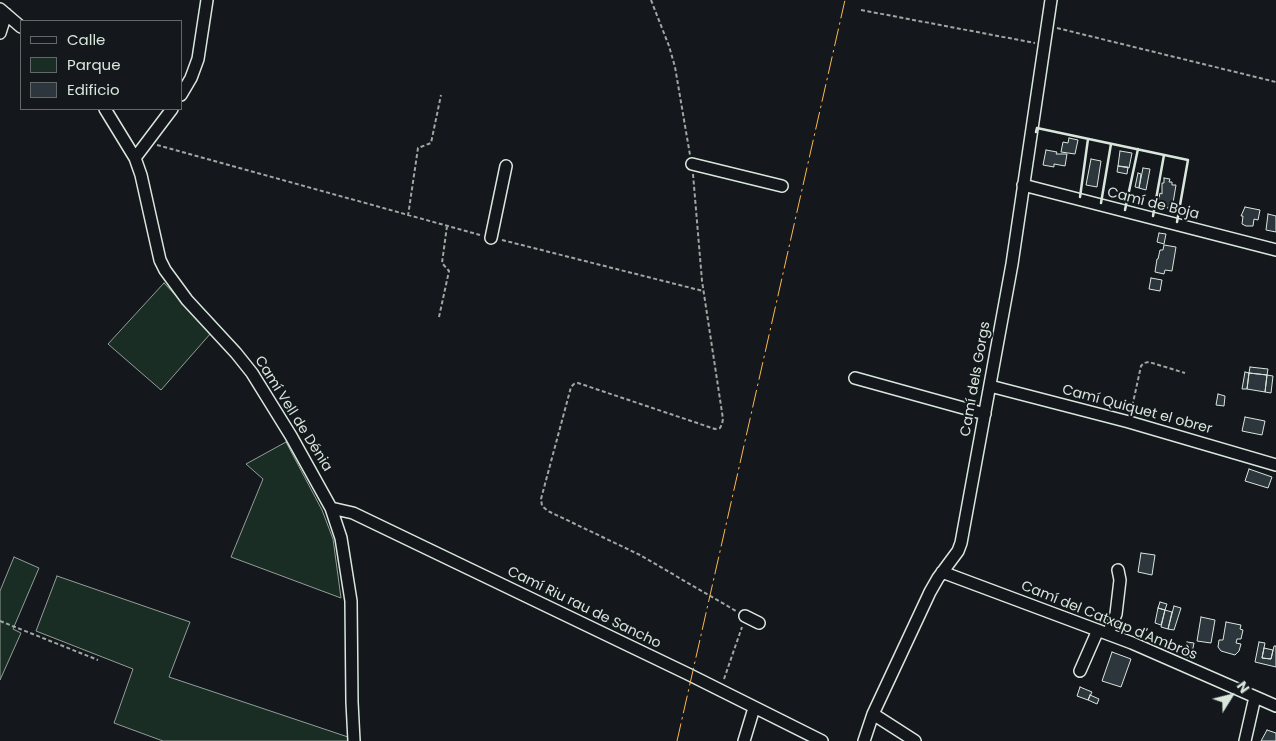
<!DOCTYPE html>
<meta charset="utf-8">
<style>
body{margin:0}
#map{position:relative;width:1276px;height:741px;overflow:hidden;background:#14181c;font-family:Poppins,sans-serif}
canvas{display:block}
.legend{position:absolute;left:20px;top:20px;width:162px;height:90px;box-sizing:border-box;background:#14181c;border:1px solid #626a69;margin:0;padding:6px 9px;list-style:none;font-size:15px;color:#d8e6dc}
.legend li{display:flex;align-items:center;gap:10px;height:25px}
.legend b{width:25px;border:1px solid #626a69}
.north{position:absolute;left:1206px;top:671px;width:50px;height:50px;-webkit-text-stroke:4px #14181c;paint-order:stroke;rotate:54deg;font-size:14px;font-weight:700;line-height:20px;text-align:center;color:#d8e6dc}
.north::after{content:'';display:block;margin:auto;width:18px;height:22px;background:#d8e6dc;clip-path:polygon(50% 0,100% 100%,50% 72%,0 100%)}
</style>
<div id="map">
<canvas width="1276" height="741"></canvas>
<ul class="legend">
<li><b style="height:6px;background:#14181c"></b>Calle</li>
<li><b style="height:14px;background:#1a2d24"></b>Parque</li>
<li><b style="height:14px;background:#2c363c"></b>Edificio</li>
</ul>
<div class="north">N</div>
</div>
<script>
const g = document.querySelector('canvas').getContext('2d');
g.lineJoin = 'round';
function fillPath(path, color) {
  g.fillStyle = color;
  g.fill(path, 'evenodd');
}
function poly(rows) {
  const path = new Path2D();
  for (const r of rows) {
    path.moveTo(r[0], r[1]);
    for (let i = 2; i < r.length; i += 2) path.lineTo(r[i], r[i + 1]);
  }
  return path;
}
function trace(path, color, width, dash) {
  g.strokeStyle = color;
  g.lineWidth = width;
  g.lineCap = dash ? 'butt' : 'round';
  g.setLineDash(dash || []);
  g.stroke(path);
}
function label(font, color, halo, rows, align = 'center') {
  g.font = font + ' Poppins,sans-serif';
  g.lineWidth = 4;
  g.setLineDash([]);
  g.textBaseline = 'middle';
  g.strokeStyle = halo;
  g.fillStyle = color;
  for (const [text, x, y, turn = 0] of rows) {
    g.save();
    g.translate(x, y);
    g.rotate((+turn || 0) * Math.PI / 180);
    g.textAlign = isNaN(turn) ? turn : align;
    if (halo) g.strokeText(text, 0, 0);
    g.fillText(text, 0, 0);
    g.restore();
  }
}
const green = poly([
 [164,283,211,333,161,390,108,344,164,283],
 [286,442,322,510,333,539,341,598,231,557,263,479,246,464,286,442],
 [14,557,39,568,13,629,21,633,0,680,0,591,14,557],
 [57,576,190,622,169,677,348,737,348,741,163,741,114,723,133,669,36,631,57,576]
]);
const building = poly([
 [1069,138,1078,140,1075,154,1061,152,1063,142,1068,143,1069,138],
 [1046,150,1057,152,1056,154,1067,154,1065,166,1054,164,1054,167,1043,165,1046,150],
 [1120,151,1132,153,1129,168,1118,166,1120,151],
 [1091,159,1101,161,1097,187,1086,185,1091,159],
 [1118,166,1128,167,1127,174,1117,172,1118,166],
 [1143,168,1150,169,1146,190,1139,188,1143,168],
 [1138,173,1141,174,1139,188,1135,187,1138,173],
 [1164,178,1170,179,1169,182,1172,182,1172,185,1176,185,1172,209,1160,206,1161,204,1158,203,1160,193,1162,194,1162,183,1164,183,1164,178],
 [1245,207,1260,210,1258,220,1254,219,1253,226,1246,226,1242,224,1243,216,1241,216,1245,207],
 [1268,214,1276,216,1276,232,1266,230,1268,214],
 [1159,233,1166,234,1164,244,1157,242,1159,233],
 [1164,245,1176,247,1172,271,1165,270,1164,274,1155,272,1157,259,1158,259,1160,250,1163,250,1164,245],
 [1151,278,1162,280,1160,291,1149,289,1151,278],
 [1250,367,1268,369,1267,375,1249,373,1250,367],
 [1245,372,1249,373,1247,389,1242,389,1245,372],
 [1249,373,1267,375,1265,392,1247,389,1249,373],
 [1267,375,1273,376,1271,393,1265,392,1267,375],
 [1218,394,1225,396,1224,406,1216,405,1218,394],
 [1245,417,1265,421,1262,435,1242,431,1245,417],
 [1249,469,1272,477,1268,488,1245,481,1249,469],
 [1141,553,1155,555,1152,575,1138,572,1141,553],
 [1160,602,1167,604,1165,610,1158,608,1160,602],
 [1174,606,1181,608,1174,630,1168,629,1174,606],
 [1158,608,1165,610,1161,625,1155,623,1158,608],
 [1165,610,1172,612,1168,629,1161,627,1165,610],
 [1201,617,1215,620,1211,643,1197,641,1201,617],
 [1226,622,1241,625,1240,629,1243,630,1241,639,1237,639,1236,643,1241,644,1239,651,1235,655,1221,651,1218,647,1219,640,1223,640,1226,622],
 [1187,642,1194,643,1191,658,1184,656,1187,642],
 [1259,642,1265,643,1262,658,1271,659,1274,646,1276,646,1276,667,1255,662,1259,642],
 [1264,648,1273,650,1271,659,1262,658,1264,648],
 [1112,652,1131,659,1121,687,1102,681,1112,652],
 [1080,687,1092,692,1088,700,1077,696,1080,687],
 [1090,695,1099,699,1097,704,1088,700,1090,695],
 [1267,730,1276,733,1276,741,1261,741,1267,730]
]);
const path = poly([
 [651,0,669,46,675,67,690,155],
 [861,10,1035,43],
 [1057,28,1276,82],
 [157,145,480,235],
 [693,174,702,281,723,419,722,424,720,428,715,429,578,383,574,384,571,387,541,499,542,506,548,511,640,555,736,611],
 [408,216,418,148,431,143,441,95],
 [502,240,703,291],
 [439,317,449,271,442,263,447,226],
 [1131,412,1141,366,1144,363,1149,362,1185,373],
 [0,621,98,660],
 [724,679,742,627]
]);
const minor = poly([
 [0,9,21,27],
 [0,33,6,14],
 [181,95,191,78,198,59,207,0],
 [105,109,135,158,141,175,160,260,165,270,187,300,236,353,252,373,291,436,331,508,341,538,351,601,352,702,354,741],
 [135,158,172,109],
 [692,164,782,186],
 [1023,185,1276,250],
 [491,238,506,166],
 [855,378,985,414],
 [990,386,1129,422,1276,465],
 [331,508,353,513,688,674,822,741],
 [942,572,1132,643,1276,706],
 [745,616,759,623],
 [1108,634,1116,614,1120,580,1118,570],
 [1080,671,1098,630],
 [873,714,915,741],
 [744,741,754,708],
 [864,741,873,714,930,592,938,578,958,551,961,543,1012,264,1051,0],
 [1245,741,1255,697]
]);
const wall = poly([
 [1036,132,1037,128,1188,160,1177,222],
 [1080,197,1088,139],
 [1101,203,1111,144],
 [1125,210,1138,149],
 [1153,216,1164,155]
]);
const power = poly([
 [677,741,845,0]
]);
const streetNames = [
 ["Camí de Boja",1153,204,14],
 ["Camí dels Gorgs",976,379,-80],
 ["Camí Quiquet el obrer",1137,410,15],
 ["Camí Vell de Dénia",293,414,58],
 ["Camí Riu rau de Sancho",584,608,26],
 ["Camí del Catxap d'Ambròs",1109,621,22]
];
fillPath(green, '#1a2d24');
trace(green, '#939e99', 1);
fillPath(building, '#2c363c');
trace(building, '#d8e6dc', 1);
trace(minor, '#d8e6dc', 14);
trace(path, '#9da8a2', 2, [4, 2.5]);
trace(minor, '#14181c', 11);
trace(wall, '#d8e6dc', 2.5);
trace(power, '#ffb74d', 1, [18, 4, 2.5, 4]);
label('14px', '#d8e6dc', '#14181c', streetNames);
</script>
